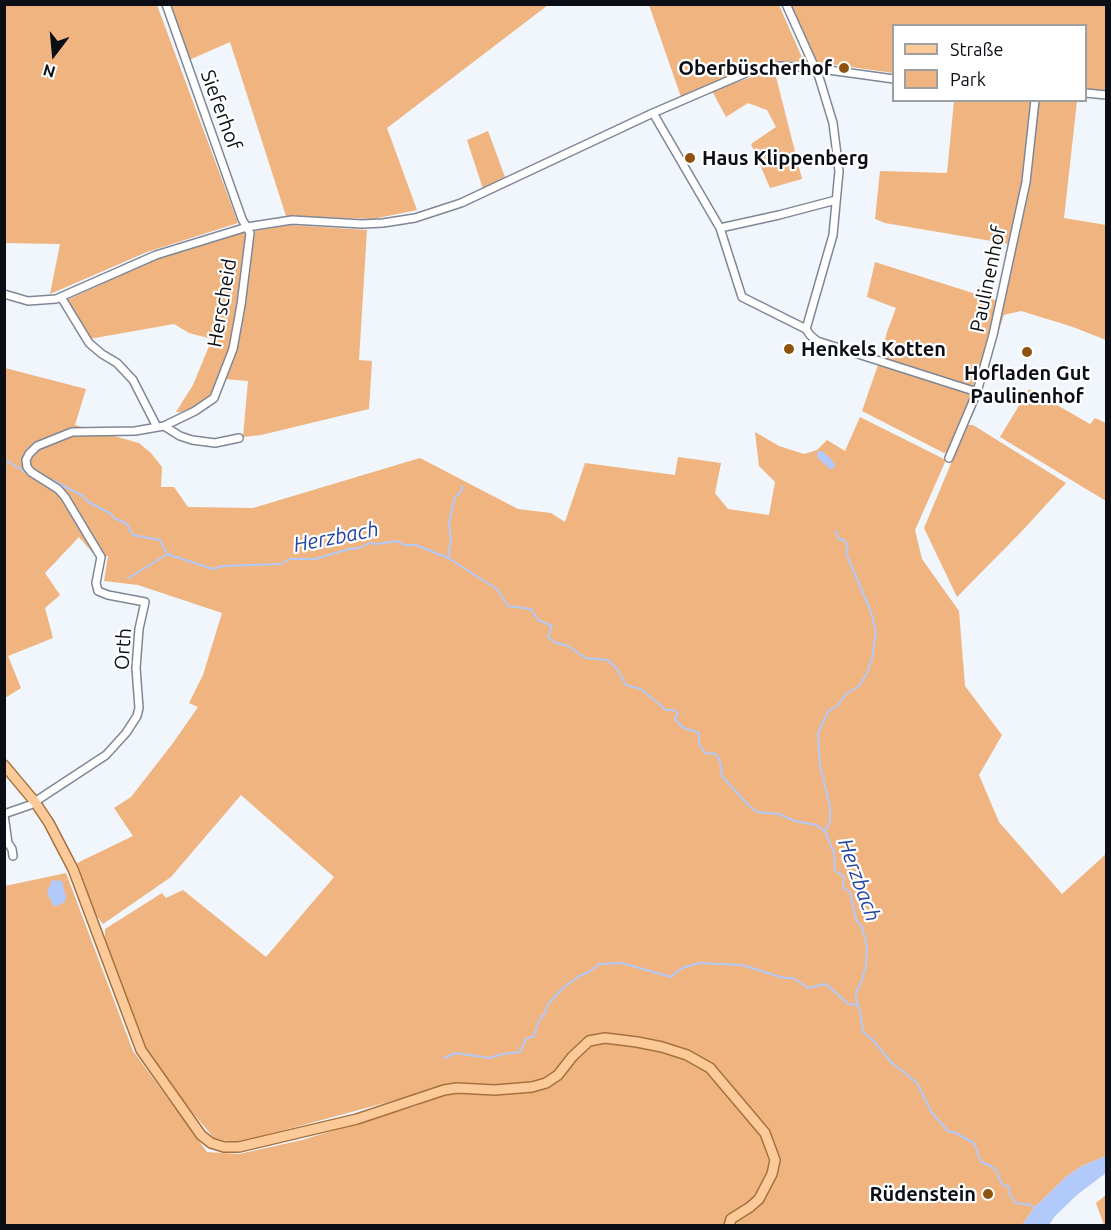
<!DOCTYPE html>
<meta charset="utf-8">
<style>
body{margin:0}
#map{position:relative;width:1111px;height:1230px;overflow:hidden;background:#f1f5fc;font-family:Ubuntu,sans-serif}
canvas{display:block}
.frame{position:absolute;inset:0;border:6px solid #0b0e14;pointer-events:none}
.legend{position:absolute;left:892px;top:24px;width:195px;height:78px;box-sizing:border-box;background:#fff;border:2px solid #9d9fa1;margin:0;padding:8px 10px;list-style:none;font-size:18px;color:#0b0e14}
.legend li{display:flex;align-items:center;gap:12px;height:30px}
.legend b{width:30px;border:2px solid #9d9fa1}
.north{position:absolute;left:24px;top:24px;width:60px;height:60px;-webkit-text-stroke:4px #fff;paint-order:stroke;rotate:196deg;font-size:16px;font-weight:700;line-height:24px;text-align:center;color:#0b0e14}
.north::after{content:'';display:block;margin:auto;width:21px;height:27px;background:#0b0e14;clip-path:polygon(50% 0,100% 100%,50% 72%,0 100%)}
</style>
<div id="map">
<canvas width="1111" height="1230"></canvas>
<div class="frame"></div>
<ul class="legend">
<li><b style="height:8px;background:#fcca98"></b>Straße</li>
<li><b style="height:16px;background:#efb47f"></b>Park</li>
</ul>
<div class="north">N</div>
</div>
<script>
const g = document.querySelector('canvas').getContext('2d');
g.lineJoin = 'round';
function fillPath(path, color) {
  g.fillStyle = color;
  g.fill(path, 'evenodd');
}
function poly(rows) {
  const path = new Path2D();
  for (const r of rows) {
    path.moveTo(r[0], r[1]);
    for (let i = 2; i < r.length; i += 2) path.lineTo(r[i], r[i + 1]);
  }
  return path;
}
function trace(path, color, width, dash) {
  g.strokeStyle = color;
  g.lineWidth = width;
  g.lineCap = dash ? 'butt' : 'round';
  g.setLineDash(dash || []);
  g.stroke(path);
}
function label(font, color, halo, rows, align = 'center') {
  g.font = font + ' Ubuntu,sans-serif';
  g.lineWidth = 4.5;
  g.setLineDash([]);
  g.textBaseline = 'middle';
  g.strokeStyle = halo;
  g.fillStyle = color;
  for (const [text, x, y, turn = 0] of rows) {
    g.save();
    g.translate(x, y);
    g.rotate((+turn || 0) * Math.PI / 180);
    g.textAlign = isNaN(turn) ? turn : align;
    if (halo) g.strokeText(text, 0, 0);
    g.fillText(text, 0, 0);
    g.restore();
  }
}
const green = poly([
 [5,4,157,5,238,223,147,252,50,294,60,244,5,243],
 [169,5,548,5,387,128,417,210,373,219,286,216,230,42,189,60],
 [649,5,779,5,804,62,779,61,755,67,681,97],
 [790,5,1106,5,1106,91,1086,89,1086,26,894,26,893,73,816,62],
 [775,73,802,179,770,188,751,144,776,127,767,110,748,103,726,117,712,91,757,75],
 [954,101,1032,101,1023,183,1009,244,885,223,875,219,880,171,947,173],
 [1038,101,1077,101,1064,218,1106,225,1106,340,1073,327,1021,311,1004,315,991,354,1028,184],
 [488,131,505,177,483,189,467,140],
 [291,225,367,230,359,360,372,361,369,409,261,435,243,437,248,381,224,379,237,348,255,231],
 [243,232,248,237,231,346,211,394,204,403,181,412,176,412,193,385,212,339,189,333,174,324,89,339,67,300,158,258],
 [875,262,998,301,988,341,973,387,880,359,887,332,896,308,867,297],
 [879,362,976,392,951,449,947,452,944,453,862,411],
 [5,368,86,389,75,425,139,443,151,453,162,467,161,487,174,487,188,507,253,508,420,458,518,509,551,513,565,522,585,463,675,475,678,457,721,463,715,493,728,509,769,515,775,482,759,466,755,432,779,446,804,454,817,450,827,440,845,451,860,417,946,460,915,530,922,559,959,611,965,686,1002,735,979,775,999,822,1062,894,1106,854,1106,1156,1080,1167,1066,1177,1034,1208,1022,1225,5,1225,5,886,66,873,133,1051,207,1152,239,1154,302,1140,419,1105,422,1093,236,1143,214,1138,176,1093,144,1044,105,942,105,929,162,893,166,898,183,890,266,957,334,877,241,795,171,877,103,924,96,915,77,863,133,836,114,808,131,797,173,743,198,707,189,703,203,675,222,613,138,585,104,581,108,556,97,558,79,537,45,573,60,595,45,608,53,638,8,656,21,688,5,698],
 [1029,389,1090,424,1095,418,1106,423,1106,501,1000,437],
 [967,425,973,425,1066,483,1022,531,957,597,924,528],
 [1106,1195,1106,1225,1104,1225,1096,1203]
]);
const water = poly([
 [819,451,822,451,831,459,835,465,833,469,830,469,818,458,817,453],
 [52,880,62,881,66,897,65,902,54,907,47,893],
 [1106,1156,1106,1173,1078,1194,1055,1216,1049,1225,1022,1225,1034,1208,1066,1177,1080,1167]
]);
const stream = poly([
 [4,459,30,475],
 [54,481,83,496,87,501,111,514,114,518,127,524,133,535,160,540,167,554,213,569,223,566,281,564,290,559,315,559,349,549,360,548,369,543,377,544,397,541,404,545,416,545,448,558,497,589,508,606,531,609,538,620,552,626,548,637,556,643,566,645,586,658,608,660,617,669,626,685,641,689,666,710,674,710,678,713,675,719,682,727,699,733,699,744,705,753,716,754,720,761,722,776,749,806,757,812,779,814,795,821,816,825,825,831,834,853,835,871,844,876,843,888,850,892,856,920,862,927,867,947,866,965,862,980,855,995,860,1012,863,1032,873,1040,891,1062,917,1083,932,1113,949,1132,954,1132,974,1143,981,1162,991,1166,997,1171,999,1178,1003,1185,1009,1187,1010,1195,1016,1203,1031,1205,1036,1209],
 [448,557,451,540,449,522,455,497,461,492,462,486],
 [128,578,166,555],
 [825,831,830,821,830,807,820,765,818,734,828,711,837,706,846,694,859,686,867,673,872,658,876,632,871,612,846,553,848,547,844,540,838,539,836,531],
 [444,1058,456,1053,489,1058,503,1054,520,1052,526,1039,534,1036,539,1020,545,1013,548,1004,562,989,579,976,589,972,599,964,622,963,671,977,682,968,699,963,742,965,784,978,793,978,808,988,826,984,848,1004,857,1005]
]);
const minor = poly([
 [786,4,819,77,833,123,839,171,833,235,806,329],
 [1086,93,1106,95],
 [653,113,720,228,742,297,806,329,810,335,817,341,977,392],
 [720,228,779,215,836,200],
 [4,294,28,301,56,299,156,255,247,227,292,220,362,224,383,223,415,218,461,203,653,113,753,70,781,66,814,68,894,79],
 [61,297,89,343,102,354,117,363,133,380,157,427],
 [164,426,180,436,192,440,215,443,239,438],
 [949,458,977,392,993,335,1026,182,1035,100],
 [4,814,30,805,106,755,126,733,137,716,139,708,136,668,139,629,145,602,108,595,98,591,96,583,101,557,65,497,58,489,31,472,27,467,26,460,29,454,37,446,72,432,135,431,164,426,195,411,214,398,233,349,241,305,250,233,242,219,166,4],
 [4,815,8,843,12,849,13,856]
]);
const major = poly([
 [4,765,35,802,49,823,73,869,141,1050,201,1135,211,1143,224,1147,239,1147,357,1119,444,1090,457,1088,495,1090,532,1087,546,1083,558,1075,572,1057,589,1041,605,1038,637,1042,662,1047,687,1055,710,1068,765,1133,775,1160,772,1174,759,1199,750,1207,731,1219,729,1226]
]);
const markers = [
 [844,68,6,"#8e530f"],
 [690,158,6,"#8e530f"],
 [789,349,6,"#8e530f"],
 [1027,352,6,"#8e530f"],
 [988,1194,6,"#8e530f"]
];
const poiNames = [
 ["Oberbüscherhof",832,68],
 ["Haus Klippenberg",702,158,"left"],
 ["Henkels Kotten",801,349,"left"],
 ["Hofladen Gut",1027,373,"center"],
 ["Paulinenhof",1027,396,"center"],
 ["Rüdenstein",976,1194]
];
const streetNames = [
 ["Sieferhof",221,110,70],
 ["Paulinenhof",988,279,-78],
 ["Herscheid",222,303,-80],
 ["Orth",123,649,-86]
];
const waterNames = [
 ["Herzbach",336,537,-11],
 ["Herzbach",859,880,70]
];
fillPath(green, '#efb47f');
fillPath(water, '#b2c9fb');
trace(stream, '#b2c9fb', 2);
trace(minor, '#7f8797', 10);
trace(major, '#a6713e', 12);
trace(minor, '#fff', 7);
trace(major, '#fcca98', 9);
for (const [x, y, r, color] of markers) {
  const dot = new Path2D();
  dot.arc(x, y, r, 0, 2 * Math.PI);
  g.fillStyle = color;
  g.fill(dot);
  trace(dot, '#fff', 2);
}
label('bold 20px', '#0b0e14', '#fff', poiNames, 'right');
label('20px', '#0b0e14', '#fff', streetNames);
label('italic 21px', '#2445a2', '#fff', waterNames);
</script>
